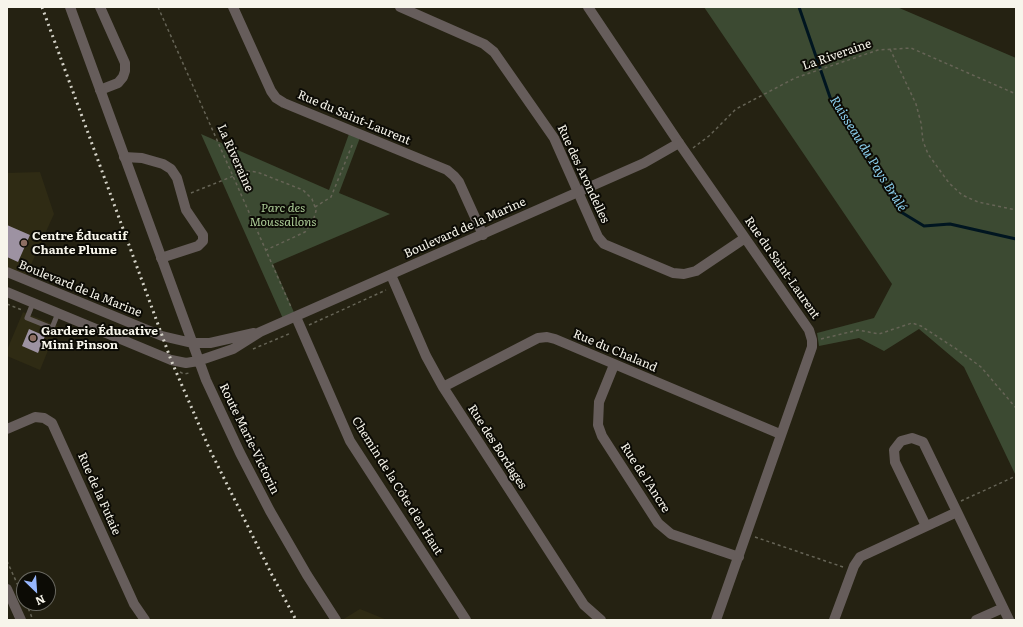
<!DOCTYPE html>
<meta charset="utf-8">
<style>
body{margin:0}
#map{position:relative;width:1023px;height:627px;overflow:hidden;background:#252212;font-family:Literata,serif}
canvas{display:block}
.frame{position:absolute;inset:0;border:8px solid #f7f5eb;pointer-events:none}
.north{position:absolute;left:16px;top:571px;width:40px;height:40px;box-sizing:border-box;background:#0c0b05;border:1px solid #6a6961;border-radius:50%;rotate:155deg;font-size:11px;font-weight:700;line-height:16px;text-align:center;color:#f7f5eb}
.north::after{content:'';display:block;margin:auto;width:14px;height:18px;background:#96b6fd;clip-path:polygon(50% 0,100% 100%,50% 72%,0 100%)}
</style>
<div id="map">
<canvas width="1023" height="627"></canvas>
<div class="frame"></div>
<div class="north">N</div>
</div>
<script>
const g = document.querySelector('canvas').getContext('2d');
g.lineJoin = 'round';
function fillPath(path, color) {
  g.fillStyle = color;
  g.fill(path, 'evenodd');
}
function poly(rows) {
  const path = new Path2D();
  for (const r of rows) {
    path.moveTo(r[0], r[1]);
    for (let i = 2; i < r.length; i += 2) path.lineTo(r[i], r[i + 1]);
  }
  return path;
}
function trace(path, color, width, dash) {
  g.strokeStyle = color;
  g.lineWidth = width;
  g.lineCap = dash ? 'butt' : 'round';
  g.setLineDash(dash || []);
  g.stroke(path);
}
function label(font, color, halo, rows, align = 'center') {
  g.font = font + ' Literata,serif';
  g.lineWidth = 4;
  g.setLineDash([]);
  g.textBaseline = 'middle';
  g.strokeStyle = halo;
  g.fillStyle = color;
  for (const [text, x, y, turn = 0] of rows) {
    g.save();
    g.translate(x, y);
    g.rotate((+turn || 0) * Math.PI / 180);
    g.textAlign = isNaN(turn) ? turn : align;
    if (halo) g.strokeText(text, 0, 0);
    g.fillText(text, 0, 0);
    g.restore();
  }
}
const built = poly([
 [40,172,54,214,24,280,7,272,7,173],
 [23,312,58,326,40,370,7,356,7,350],
 [360,609,387,620,342,620]
]);
const green = poly([
 [704,7,897,7,1016,58,1016,476,964,367,919,329,884,351,859,338,819,346,817,333,874,318,892,284],
 [350,131,361,135,339,193,390,214,273,264,296,317,284,321,201,134,329,190]
]);
const stream = poly([
 [799,7,832,103,901,212,924,226,950,224,1016,239]
]);
const building = poly([
 [7,225,30,235,18,262,7,257],
 [29,329,45,336,38,353,22,346]
]);
const path = poly([
 [158,7,291,307],
 [890,49,916,104,921,123,923,141,928,154,949,183,962,195,978,202,1016,210],
 [693,148,709,136,736,109,795,78,878,50,911,48,1016,94],
 [191,193,246,171,257,172,303,190,312,199,315,207,316,211,313,221,305,232,266,250],
 [315,207,331,197,353,143],
 [7,304,22,310],
 [309,325,386,290],
 [821,339,858,330,879,334,912,323,921,326,958,350,981,367,1016,408],
 [253,349,291,333],
 [180,372,184,374,189,373],
 [961,501,1016,476],
 [755,537,843,567],
 [7,561,24,599],
 [26,603,33,620]
]);
const service = poly([
 [33,303,27,318,52,328,58,313]
]);
const minor = poly([
 [233,7,271,91,276,98,284,103,447,170,454,176,459,182,483,235],
 [400,7,484,44,494,52,554,138,598,237,604,244,673,273,684,274,696,271,745,238],
 [588,7,679,143,809,330,812,340,812,347,716,620],
 [100,90,118,83,123,77,125,71,125,63,100,7],
 [124,157,142,158,163,164,171,169,177,178,186,210,203,235,203,241,198,246,161,258],
 [391,275,426,356,443,387,584,605,601,620],
 [296,317,350,441,466,620],
 [614,365,599,402,598,425,602,436,658,523,671,534,739,557],
 [443,387,538,338,547,337,555,339,780,434],
 [7,429,35,417,44,418,52,423,134,604,145,620],
 [926,526,895,462,894,450,901,441,912,438,923,442,957,512],
 [7,589,21,620],
 [834,620,854,566,860,557,957,512,1009,620],
 [976,620,1003,608]
]);
const tertiary = poly([
 [70,7,206,380,240,453,270,511,307,575,336,620],
 [7,272,162,336,192,343,210,343,254,333],
 [7,292,171,360,186,363,198,361,233,349,260,332,644,163,679,143]
]);
const rail = poly([
 [42,7,171,360,209,448,272,575,296,620]
]);
const markers = [
 [24,243,4,"#8d6e63"],
 [33,338,4,"#8d6e63"]
];
const streetNames = [
 ["La Riveraine",837,55,-19],
 ["Rue du Saint-Laurent",354,118,23],
 ["La Riveraine",235,158,66],
 ["Rue des Arondelles",583,174,65],
 ["Boulevard de la Marine",465,228,-24],
 ["Rue du Saint-Laurent",782,268,55],
 ["Boulevard de la Marine",80,289,22],
 ["Rue du Chaland",615,351,23],
 ["Route Marie-Victorin",249,439,64],
 ["Rue des Bordages",497,447,57],
 ["Rue de l'Ancre",645,478,57],
 ["Chemin de la Côte d'en Haut",397,486,58],
 ["Rue de la Futaie",99,494,66]
];
const parkNames = [
 ["Parc des",283,208],
 ["Moussallons",283,222]
];
const poiNames = [
 ["Centre Éducatif",32,236],
 ["Chante Plume",32,250],
 ["Garderie Éducative",41,331],
 ["Mimi Pinson",41,345]
];
const waterNames = [
 ["Ruisseau du Pays Brûlé",868,154,58]
];
fillPath(built, '#2f2b14');
fillPath(green, '#3c4a32');
trace(stream, '#001520', 3);
fillPath(building, '#9d92a2');
trace(path, '#666456', 1.5, [3, 3]);
trace(service, '#665d5b', 5);
trace(minor, '#665d5b', 10);
trace(tertiary, '#665d5b', 10);
trace(rail, '#d4d2c7', 3, [2, 4]);
for (const [x, y, r, color] of markers) {
  const dot = new Path2D();
  dot.arc(x, y, r, 0, 2 * Math.PI);
  g.fillStyle = color;
  g.fill(dot);
  trace(dot, '#0c0b05', 1.5);
}
label('12px', '#f7f5eb', '#0c0b05', streetNames);
label('italic 12px', '#abcb96', '#0c0b05', parkNames);
label('bold 12px', '#f7f5eb', '#0c0b05', poiNames, 'left');
label('italic 13px', '#8bceec', '#0c0b05', waterNames);
</script>
